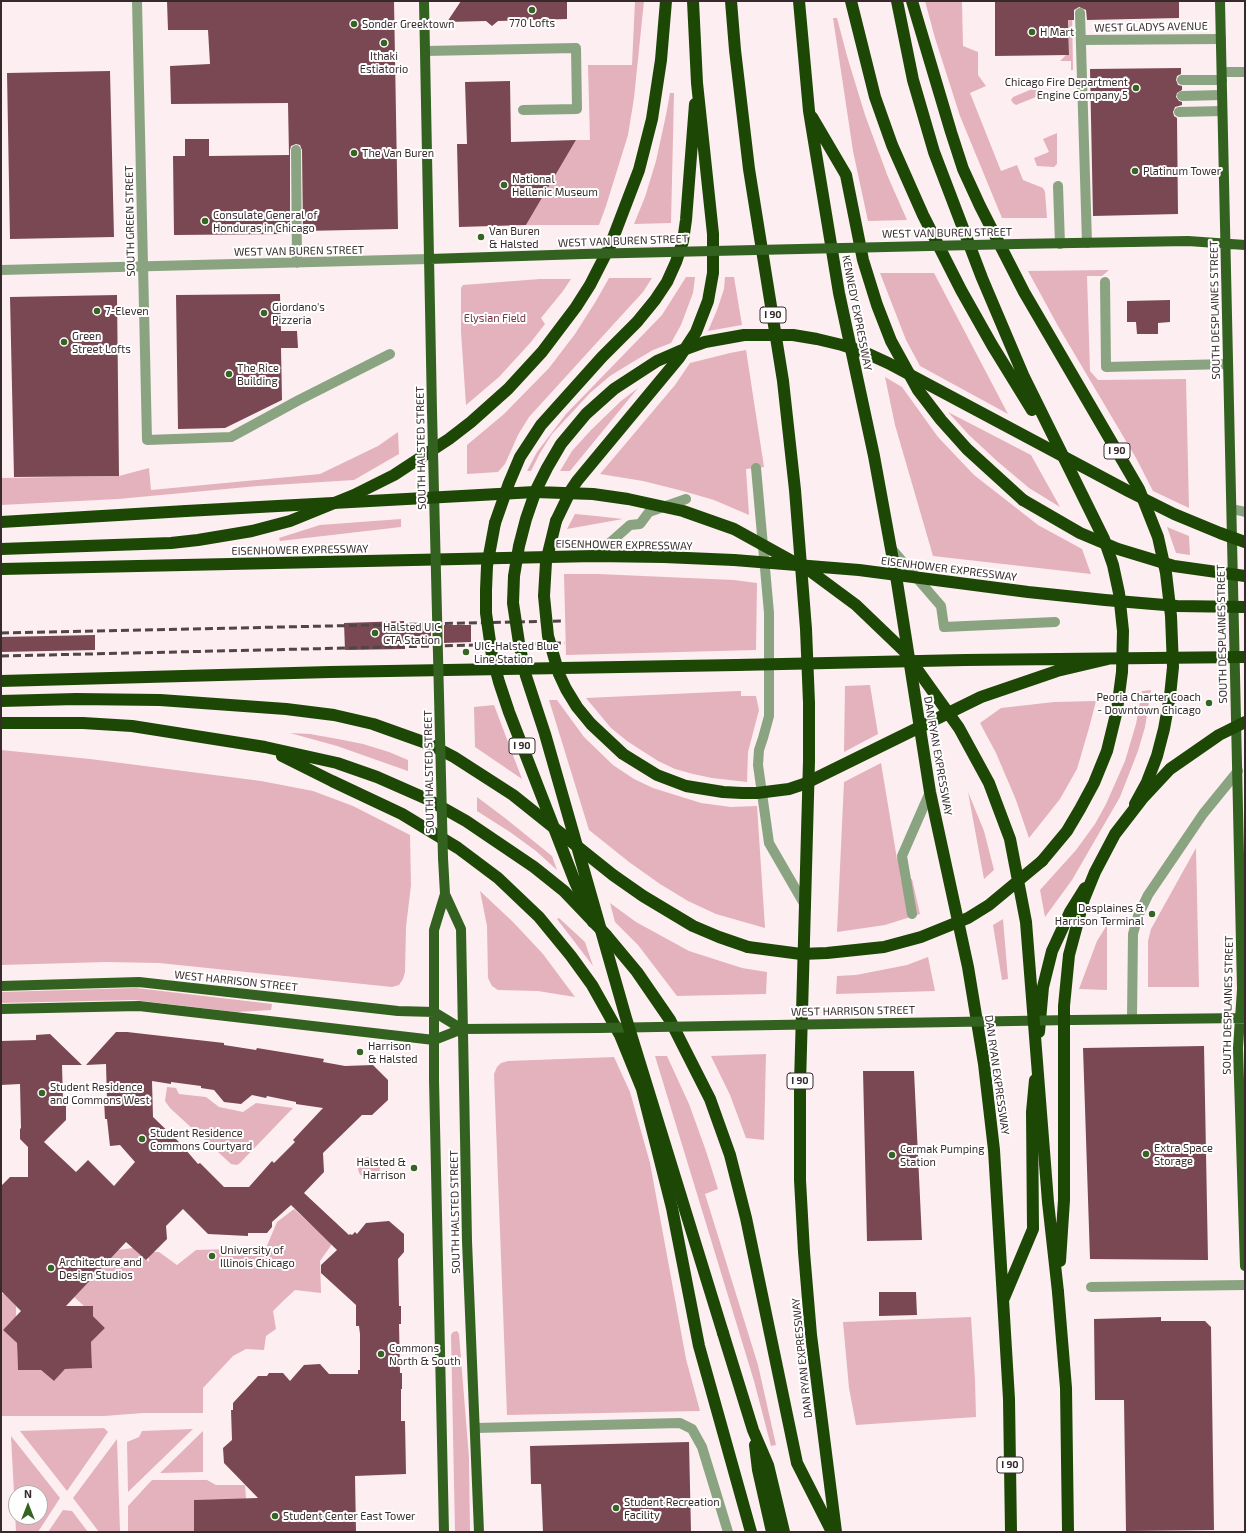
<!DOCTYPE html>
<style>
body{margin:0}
#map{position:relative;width:1246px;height:1533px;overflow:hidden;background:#fdeef1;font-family:"Exo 2",sans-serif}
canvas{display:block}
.frame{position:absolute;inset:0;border:2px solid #372a2c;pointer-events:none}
.north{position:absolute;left:8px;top:1485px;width:40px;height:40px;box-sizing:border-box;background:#fff;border:1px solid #afaaab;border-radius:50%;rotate:0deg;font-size:11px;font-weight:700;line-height:16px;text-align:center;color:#372a2c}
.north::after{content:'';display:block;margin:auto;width:14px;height:18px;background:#366422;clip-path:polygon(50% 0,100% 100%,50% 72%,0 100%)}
</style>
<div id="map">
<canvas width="1246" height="1533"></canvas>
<div class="frame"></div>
<div class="north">N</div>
</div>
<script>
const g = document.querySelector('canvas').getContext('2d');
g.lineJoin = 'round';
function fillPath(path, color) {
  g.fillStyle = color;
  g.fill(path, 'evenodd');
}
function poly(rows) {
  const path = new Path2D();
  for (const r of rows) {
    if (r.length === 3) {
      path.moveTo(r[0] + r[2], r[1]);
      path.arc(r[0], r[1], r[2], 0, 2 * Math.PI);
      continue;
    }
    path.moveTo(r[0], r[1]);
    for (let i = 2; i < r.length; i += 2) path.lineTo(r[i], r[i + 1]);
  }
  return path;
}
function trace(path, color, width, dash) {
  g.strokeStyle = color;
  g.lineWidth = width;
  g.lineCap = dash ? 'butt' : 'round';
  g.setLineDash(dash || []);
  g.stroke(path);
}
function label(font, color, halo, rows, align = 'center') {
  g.font = font + ' "Exo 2",sans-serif';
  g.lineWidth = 4;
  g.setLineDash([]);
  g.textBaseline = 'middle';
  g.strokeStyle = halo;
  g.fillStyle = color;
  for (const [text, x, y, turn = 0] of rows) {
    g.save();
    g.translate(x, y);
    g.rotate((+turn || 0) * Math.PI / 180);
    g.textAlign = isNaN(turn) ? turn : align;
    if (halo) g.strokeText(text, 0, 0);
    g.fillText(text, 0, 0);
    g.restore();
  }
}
const green = poly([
 [635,1,644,1,634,98,628,135,606,206,599,225,526,225,576,140,590,140,588,65,632,65],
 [925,1,962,1,963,46,978,52,978,75,986,86,970,93,1001,171,1017,165,1023,180,1043,188,1045,192,1047,218,1002,218,960,116,935,38],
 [1068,9,1072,9,1073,70,1071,70,1071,61,1060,61,1066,55,1069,54],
 [833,18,837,18,847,56,865,115,888,177,907,220,868,221,853,151],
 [1037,87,1040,89,1041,95,1016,105,1013,103,1011,100,1013,97],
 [670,93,674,93,671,223,634,224,645,197,656,161,666,115],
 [1057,133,1057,164,1054,167,1037,166,1034,158,1049,152,1043,139],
 [1109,270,1102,276,1087,276,1090,371,1098,380,1186,379,1189,508,1153,491,1136,458,1058,326,1028,271],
 [880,273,934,273,1008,414,920,366,906,340],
 [686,277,695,277,693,293,681,325,671,343,653,350,631,363,610,376,590,393,552,434,540,453,531,471,527,471,537,452,566,414,662,315],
 [725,277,734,277,742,325,708,331,717,310,724,289],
 [609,278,652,278,643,292,632,304,529,417,518,435,505,464,498,472,467,474,467,445,504,414,549,368,575,334,596,301],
 [540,279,571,279,563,291,541,318,545,324,531,342,499,377,466,405,461,332,461,288,463,285],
 [746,350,764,467,746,469,749,515,714,500,683,491,643,481,600,474,675,385,690,363,730,353],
 [885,377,902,387,938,437,974,475,1038,525,1082,549,1091,574,933,556,895,425],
 [638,388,570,471,560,471,572,451,591,430,621,401],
 [948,412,1031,455,1060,507,1029,488,997,461,969,435],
 [398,432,399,454,354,480,258,486,118,499,1,505,1,478,119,476,149,468,151,490,320,474,378,446],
 [575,514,596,516,623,519,567,529],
 [401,519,401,527,280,541,279,538,320,525],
 [1167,527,1189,536,1190,555,1176,553],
 [564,574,598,574,734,580,757,583,756,650,566,655],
 [870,685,878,734,844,752,845,686],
 [1151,690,1145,727,1138,751,1120,797,1072,880,1045,917,1040,890,1076,850,1095,824,1106,804,1125,761,1136,724,1142,691],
 [738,691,741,691,741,696,756,696,759,710,748,752,747,782,712,778,693,774,675,769,658,761,627,741,611,728,586,698],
 [557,700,584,737,613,765,634,779,653,788,701,803,731,807,757,806,765,928,716,914,688,901,660,884,629,862,589,830,549,700],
 [1096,701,1089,728,1077,769,1060,799,1029,838,1016,800,996,753,980,723,1001,708,1054,702],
 [494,705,522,779,475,747,474,707],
 [290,733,310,734,338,739,363,744,389,752,408,760,408,771,337,746],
 [1,750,90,759,261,781,313,791,353,806,410,835,411,885,406,927,405,972,403,979,399,985,392,987,159,963,106,962,1,965],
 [881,763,897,859,899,858,901,881,912,879,920,914,885,925,837,932,844,782],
 [968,792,984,831,994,870,984,879],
 [477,797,505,818,552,856,557,870,536,851,510,832,477,811],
 [1196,848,1199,987,1148,987,1148,941,1151,929],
 [480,891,513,922,543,954,575,997,538,991,498,990,492,986,488,978,487,926],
 [610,903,636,922,689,951,742,968,767,972,766,994,677,996,638,945,615,922],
 [559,918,585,942,593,966,557,919],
 [1003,919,1008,979,1002,980,993,925],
 [1107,925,1107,990,1079,989,1097,941],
 [928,957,935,991,836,994,837,976,856,975,907,965],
 [136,988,272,1004,271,1010,237,1012,219,1010,134,1000,1,1003,1,992],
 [766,1054,764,1140,746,1138,730,1095,711,1056],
 [655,1056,667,1056,689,1104,706,1151,718,1189,705,1194,758,1365,776,1445,771,1446,754,1381],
 [614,1057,630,1092,650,1163,686,1359,700,1411,507,1415,494,1074,497,1067,501,1063,508,1061],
 [167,1087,176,1088,179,1094,206,1097,219,1107,243,1112,256,1103,293,1108,240,1163,237,1165,231,1164,170,1108,165,1101],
 [369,1168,11],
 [294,1209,332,1244,320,1261,321,1293,295,1290,283,1301,273,1311,276,1329,266,1336,264,1350,246,1349,233,1356,203,1388,203,1413,143,1413,104,1416,1,1416,1,1294,4,1294,16,1306,16,1317,3,1330,17,1343,18,1370,41,1370,54,1381,65,1369,92,1368,91,1342,105,1328,93,1316,93,1306,84,1306,73,1296,118,1250,133,1248,149,1262,148,1252,159,1252,177,1265,196,1250,266,1248,277,1222],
 [971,1317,975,1380,976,1417,856,1425,849,1388,843,1322],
 [457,1331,459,1334,469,1458,470,1532,455,1532,451,1335,453,1332],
 [104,1428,108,1432,67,1491,20,1431],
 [193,1429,128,1492,127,1442,139,1437,142,1431],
 [203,1431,203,1472,160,1473],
 [11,1436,60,1498,38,1532,16,1532],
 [16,1493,40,1493,40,1517,16,1517],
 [117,1439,120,1532,99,1532,73,1498],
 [152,1480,207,1480,216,1485,245,1485,246,1499,194,1500,194,1532,128,1532,128,1506],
 [63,1510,72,1511,88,1532,48,1532]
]);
const building = poly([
 [167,1,394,1,398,229,303,231,302,150,300,145,296,144,291,146,290,150,290,232,286,232,286,234,174,235,173,156,185,156,185,139,209,139,209,156,289,155,288,103,171,104,170,66,210,64,208,30,168,30],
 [461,1,567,1,567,19,498,21,492,26,486,21,447,22],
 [995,1,1179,1,1179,18,1087,20,1086,10,1079,7,1074,10,1074,20,1068,20,1069,55,995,56],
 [1181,68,1181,74,1177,76,1176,80,1178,85,1182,86,1182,90,1177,93,1176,97,1179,101,1182,102,1182,105,1175,107,1173,112,1174,116,1177,118,1178,214,1093,216,1090,69],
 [110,71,114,237,10,239,7,73],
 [510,81,511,142,576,140,526,225,459,227,457,144,467,144,465,82],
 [280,294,281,331,297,331,298,348,281,348,282,400,225,428,178,429,176,295],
 [117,295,119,476,14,477,10,297],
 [1170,300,1170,322,1158,323,1158,334,1137,334,1136,322,1127,322,1127,301],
 [404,621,404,626,431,625,431,644,405,644,405,649,345,650,344,623],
 [444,625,471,625,471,642,444,643],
 [95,635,95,650,1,652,1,637],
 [116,1032,127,1032,171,1037,224,1043,224,1045,256,1050,257,1048,324,1059,323,1062,345,1066,373,1065,388,1080,388,1100,372,1115,362,1115,323,1153,324,1172,304,1193,349,1235,350,1234,352,1235,355,1232,357,1234,366,1223,389,1221,404,1234,404,1252,398,1259,399,1306,401,1306,401,1324,399,1324,400,1373,402,1373,402,1389,401,1389,401,1421,405,1421,406,1474,355,1476,356,1532,194,1532,194,1500,258,1498,224,1463,223,1448,232,1440,231,1410,233,1410,233,1403,258,1376,267,1376,269,1373,283,1373,290,1381,304,1365,320,1364,329,1374,358,1374,358,1370,360,1370,360,1334,359,1326,356,1326,356,1305,321,1273,321,1265,337,1250,291,1205,272,1222,272,1227,267,1233,248,1233,248,1236,208,1234,183,1209,166,1226,167,1239,146,1260,126,1242,66,1306,93,1306,93,1316,105,1328,91,1342,92,1368,65,1369,54,1381,41,1370,18,1370,17,1343,3,1330,21,1311,1,1291,1,1186,10,1177,28,1177,28,1147,20,1139,20,1129,21,1128,20,1084,1,1085,1,1041,36,1040,36,1035,50,1034,82,1065,62,1065,63,1101,66,1104,66,1120,44,1142,76,1172,88,1160,114,1186,135,1162,120,1145,110,1146,107,1119,105,1119,104,1100,107,1100,106,1064,86,1065],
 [152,1081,171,1084,171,1082,201,1086,201,1088,214,1090,224,1102,241,1104,252,1095,266,1098,267,1096,296,1102,296,1104,323,1108,293,1140,295,1142,274,1163,272,1161,249,1187,224,1187,200,1163,198,1164,179,1142,153,1117],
 [1204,1046,1208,1260,1090,1259,1083,1048],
 [863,1071,914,1071,922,1240,867,1241],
 [879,1292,916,1292,917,1315,879,1316],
 [1161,1317,1161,1321,1205,1321,1211,1327,1214,1530,1126,1531,1124,1400,1095,1400,1094,1319],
 [689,1442,691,1532,543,1532,541,1484,531,1484,530,1446]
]);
const minor = poly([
 [137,1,147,440,231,437,299,400,390,354],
 [1080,13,1087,243],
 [1081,40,1221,39],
 [425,51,576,48,577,109,523,110],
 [1222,72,1245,72],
 [1182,80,1222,80],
 [1182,96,1222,95],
 [1179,112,1222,111],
 [296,150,297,263],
 [1058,186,1060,244],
 [1,270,429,259],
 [1105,282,1106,367,1228,364],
 [756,468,769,613,769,716,763,738,759,750,758,765,769,843,806,907],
 [1232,509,1245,512],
 [890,547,941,606,944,627,1055,622],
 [595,556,630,525,640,524,649,512,686,499],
 [912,914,902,856,930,792],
 [1132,1018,1133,934,1138,916,1148,895,1203,814,1238,771],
 [1091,1287,1245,1285],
 [476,1428,680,1423,692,1429,702,1447,728,1532]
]);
const major = poly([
 [424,1,432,411],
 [1220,1,1242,989,1238,1048,1245,1266],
 [1016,244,1188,241,1245,245],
 [429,259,583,254],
 [443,858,445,894,434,930,434,1080,444,1532],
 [445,894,461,929,467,1241,479,1532],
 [1,986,139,982,398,1011,434,1012,462,1029],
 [1,1009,139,1006,434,1040,462,1029,598,1028],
 [1072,1020,1245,1018]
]);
const highway = poly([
 [731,1,735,50,749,169,783,381,795,490,806,629,809,703,809,761,800,1084,800,1180,804,1252,811,1335,836,1532],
 [799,1,809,111,839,293,874,456,897,582,930,792,968,967,984,1064,994,1150,1009,1399,1011,1532],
 [851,1,875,97,892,145,923,215,961,290,992,345,1032,410],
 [897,1,913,80,934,152,982,278,1024,377,1104,539,1113,565,1119,593,1123,631,1122,672,1117,710,1107,751,1094,783,1080,809,1067,831,1042,861],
 [912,1,951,132,963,169,980,206,1024,292,1139,489,1158,537,1166,573,1171,616,1173,667,1170,696,1164,729,1157,756,1147,782,1135,804],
 [812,117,846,175,863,260,877,305,891,341,918,390,941,420,967,449,1023,500],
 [556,521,571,490,577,481,679,358,696,332,708,301,713,273,713,234,697,83,693,1],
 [1,522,186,511],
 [495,523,509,483,520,457,541,425,602,357,637,322,655,300,667,282,676,262,683,241,686,220,695,104],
 [1,549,171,543,198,540,252,531,290,521,354,495,394,475,449,439,471,422,508,389,542,352,576,307,590,285,610,246,639,170,652,119,661,60,666,1],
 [1,569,595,556,664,557,734,560],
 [1,681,330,672,737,665],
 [1,701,76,699,160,700,286,709,334,715,373,724,429,744,454,757,513,795,613,875,643,896,693,926,719,937,748,947],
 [1,723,83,723,132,726,265,747,337,763,377,777,427,799,466,821,534,867,564,891,607,936,637,972,670,1020,710,1099,730,1155,746,1218,797,1463,832,1532],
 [282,756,332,781,402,814,458,848,498,878,539,917,571,956,592,985,620,1035,642,1089,672,1208,699,1346,751,1532],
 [1039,1032,1043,987,1052,951,1070,912,1085,888],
 [1058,1292,1066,1388,1068,1532],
 [1004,1298,1033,1229,1032,1112,1035,1080],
 [723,1333,753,1430,768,1465,784,1532],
 [755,1445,758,1470,772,1532]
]);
const rail = poly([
 [1,633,564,621],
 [1,656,565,643]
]);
const majorBridge = poly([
 [583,254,1016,244],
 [432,411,443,858],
 [598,1028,1072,1020]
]);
const highwayBridge = poly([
 [1023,500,1080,533,1118,549,1174,566,1245,576],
 [186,511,535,492,593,494,628,499,683,511,734,529,810,571,856,605,904,651,959,728,989,783,1010,839,1026,922,1048,1202,1058,1292],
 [556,521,546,562,544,596,548,636,559,674,566,689,577,707,591,724,623,754,657,775,686,786,723,792,742,793,757,793,789,789,804,784,981,697,1057,671,1108,659],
 [495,523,487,566,486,590,486,613,492,656,499,682,509,712,575,882,593,922],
 [734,560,859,570,1028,592,1105,600,1177,606,1245,607],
 [737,665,965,660,1245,657],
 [748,947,801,954,827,953,884,947,921,937,968,918,989,905,1042,861],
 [1060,1261,1064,1200,1064,1006,1069,955,1084,899,1095,872,1115,834,1142,799,1170,769,1219,735,1245,722],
 [723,1333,626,1018,545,734,526,676,519,643,513,603,514,576,519,546,526,519,536,490,547,468,561,444,586,414,614,389,657,361,680,351,705,342,744,335,793,335,817,339,842,345,864,352,888,363,1130,492,1174,514,1220,533,1245,542]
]);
const markers = [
 [532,10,4,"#366422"],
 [354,24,4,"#366422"],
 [1032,32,4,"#366422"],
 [384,43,4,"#366422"],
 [1136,88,4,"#366422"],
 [354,153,4,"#366422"],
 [1135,171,4,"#366422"],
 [504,185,4,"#366422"],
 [205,221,4,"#366422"],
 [481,237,4,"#366422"],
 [97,311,4,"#366422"],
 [264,313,4,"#366422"],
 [64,342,4,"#366422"],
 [229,374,4,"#366422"],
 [375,633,4,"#366422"],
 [466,652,4,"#366422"],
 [1209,703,4,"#366422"],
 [1152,914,4,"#366422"],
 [360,1052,4,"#366422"],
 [42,1093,4,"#366422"],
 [142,1139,4,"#366422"],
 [1146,1154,4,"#366422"],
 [892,1155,4,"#366422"],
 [414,1168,4,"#366422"],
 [212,1256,4,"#366422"],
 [51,1268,4,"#366422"],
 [381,1354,4,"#366422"],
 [616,1508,4,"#366422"],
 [275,1516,4,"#366422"]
];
const shields = [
 [773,315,26],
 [1117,451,26],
 [522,746,26],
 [800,1081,26],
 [1010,1465,26]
];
const shieldNames = [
 ["I 90",773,315],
 ["I 90",1117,451],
 ["I 90",522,746],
 ["I 90",800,1081],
 ["I 90",1010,1465]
];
const poiNames = [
 ["770 Lofts",532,23,"center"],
 ["Sonder Greektown",362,24],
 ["H Mart",1040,32],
 ["Ithaki",384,56,"center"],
 ["Estiatorio",384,69,"center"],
 ["Chicago Fire Department",1128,82,"right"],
 ["Engine Company 5",1128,95,"right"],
 ["The Van Buren",362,153],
 ["Platinum Tower",1143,171],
 ["National",512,179],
 ["Hellenic Museum",512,192],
 ["Consulate General of",213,215],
 ["Honduras in Chicago",213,228],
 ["Van Buren",489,231],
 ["& Halsted",489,244],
 ["Giordano's",272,307],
 ["Pizzeria",272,320],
 ["7-Eleven",105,311],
 ["Green",72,336],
 ["Street Lofts",72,349],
 ["The Rice",237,368],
 ["Building",237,381],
 ["Halsted UIC",383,627],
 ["CTA Station",383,640],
 ["UIC-Halsted Blue",474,646],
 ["Line Station",474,659],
 ["Peoria Charter Coach",1201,697,"right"],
 ["- Downtown Chicago",1201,710,"right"],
 ["Desplaines &",1144,908,"right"],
 ["Harrison Terminal",1144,921,"right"],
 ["Harrison",368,1046],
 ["& Halsted",368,1059],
 ["Student Residence",50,1087],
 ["and Commons West",50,1100],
 ["Student Residence",150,1133],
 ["Commons Courtyard",150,1146],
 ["Extra Space",1154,1148],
 ["Storage",1154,1161],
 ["Cermak Pumping",900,1149],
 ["Station",900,1162],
 ["Halsted &",406,1162,"right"],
 ["Harrison",406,1175,"right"],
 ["University of",220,1250],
 ["Illinois Chicago",220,1263],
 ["Architecture and",59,1262],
 ["Design Studios",59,1275],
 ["Commons",389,1348],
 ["North & South",389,1361],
 ["Student Recreation",624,1502],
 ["Facility",624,1515],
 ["Student Center East Tower",283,1516]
];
const streetNames = [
 ["WEST GLADYS AVENUE",1151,27,-1],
 ["SOUTH GREEN STREET",130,221,-91],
 ["WEST VAN BUREN STREET",947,233,-1],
 ["WEST VAN BUREN STREET",623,241,-2],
 ["WEST VAN BUREN STREET",299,251,-1],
 ["SOUTH DESPLAINES STREET",1215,310,-91],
 ["KENNEDY EXPRESSWAY",857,313,79],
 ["SOUTH HALSTED STREET",421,448,-91],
 ["EISENHOWER EXPRESSWAY",624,545,1],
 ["EISENHOWER EXPRESSWAY",300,550,-1],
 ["EISENHOWER EXPRESSWAY",949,569,7],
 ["SOUTH DESPLAINES STREET",1222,634,-91],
 ["DAN RYAN EXPRESSWAY",938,756,80],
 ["SOUTH HALSTED STREET",429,772,-91],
 ["WEST HARRISON STREET",236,981,6],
 ["SOUTH DESPLAINES STREET",1228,1005,-89],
 ["WEST HARRISON STREET",853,1011,-1],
 ["DAN RYAN EXPRESSWAY",997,1075,82],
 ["SOUTH HALSTED STREET",455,1212,-91],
 ["DAN RYAN EXPRESSWAY",802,1358,-96]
];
const parkNames = [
 ["Elysian Field",495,318]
];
fillPath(green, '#e4b2bc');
fillPath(building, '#794853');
trace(minor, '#8aa481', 10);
trace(major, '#33611f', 10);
trace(highway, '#1d4705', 12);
trace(rail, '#534547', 3, [8, 4]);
trace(majorBridge, '#33611f', 10);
trace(highwayBridge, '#1d4705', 12);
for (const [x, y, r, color] of markers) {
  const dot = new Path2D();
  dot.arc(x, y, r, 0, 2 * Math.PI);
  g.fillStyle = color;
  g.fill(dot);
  trace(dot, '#fff', 1.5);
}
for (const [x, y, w] of shields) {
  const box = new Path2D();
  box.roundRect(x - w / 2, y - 8, w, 16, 3);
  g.fillStyle = '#fff';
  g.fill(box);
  trace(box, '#372a2c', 1);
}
label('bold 10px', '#372a2c', null, shieldNames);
label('11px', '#372a2c', '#fff', poiNames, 'left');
label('11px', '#372a2c', '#fff', streetNames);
label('11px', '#753043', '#fff', parkNames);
</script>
